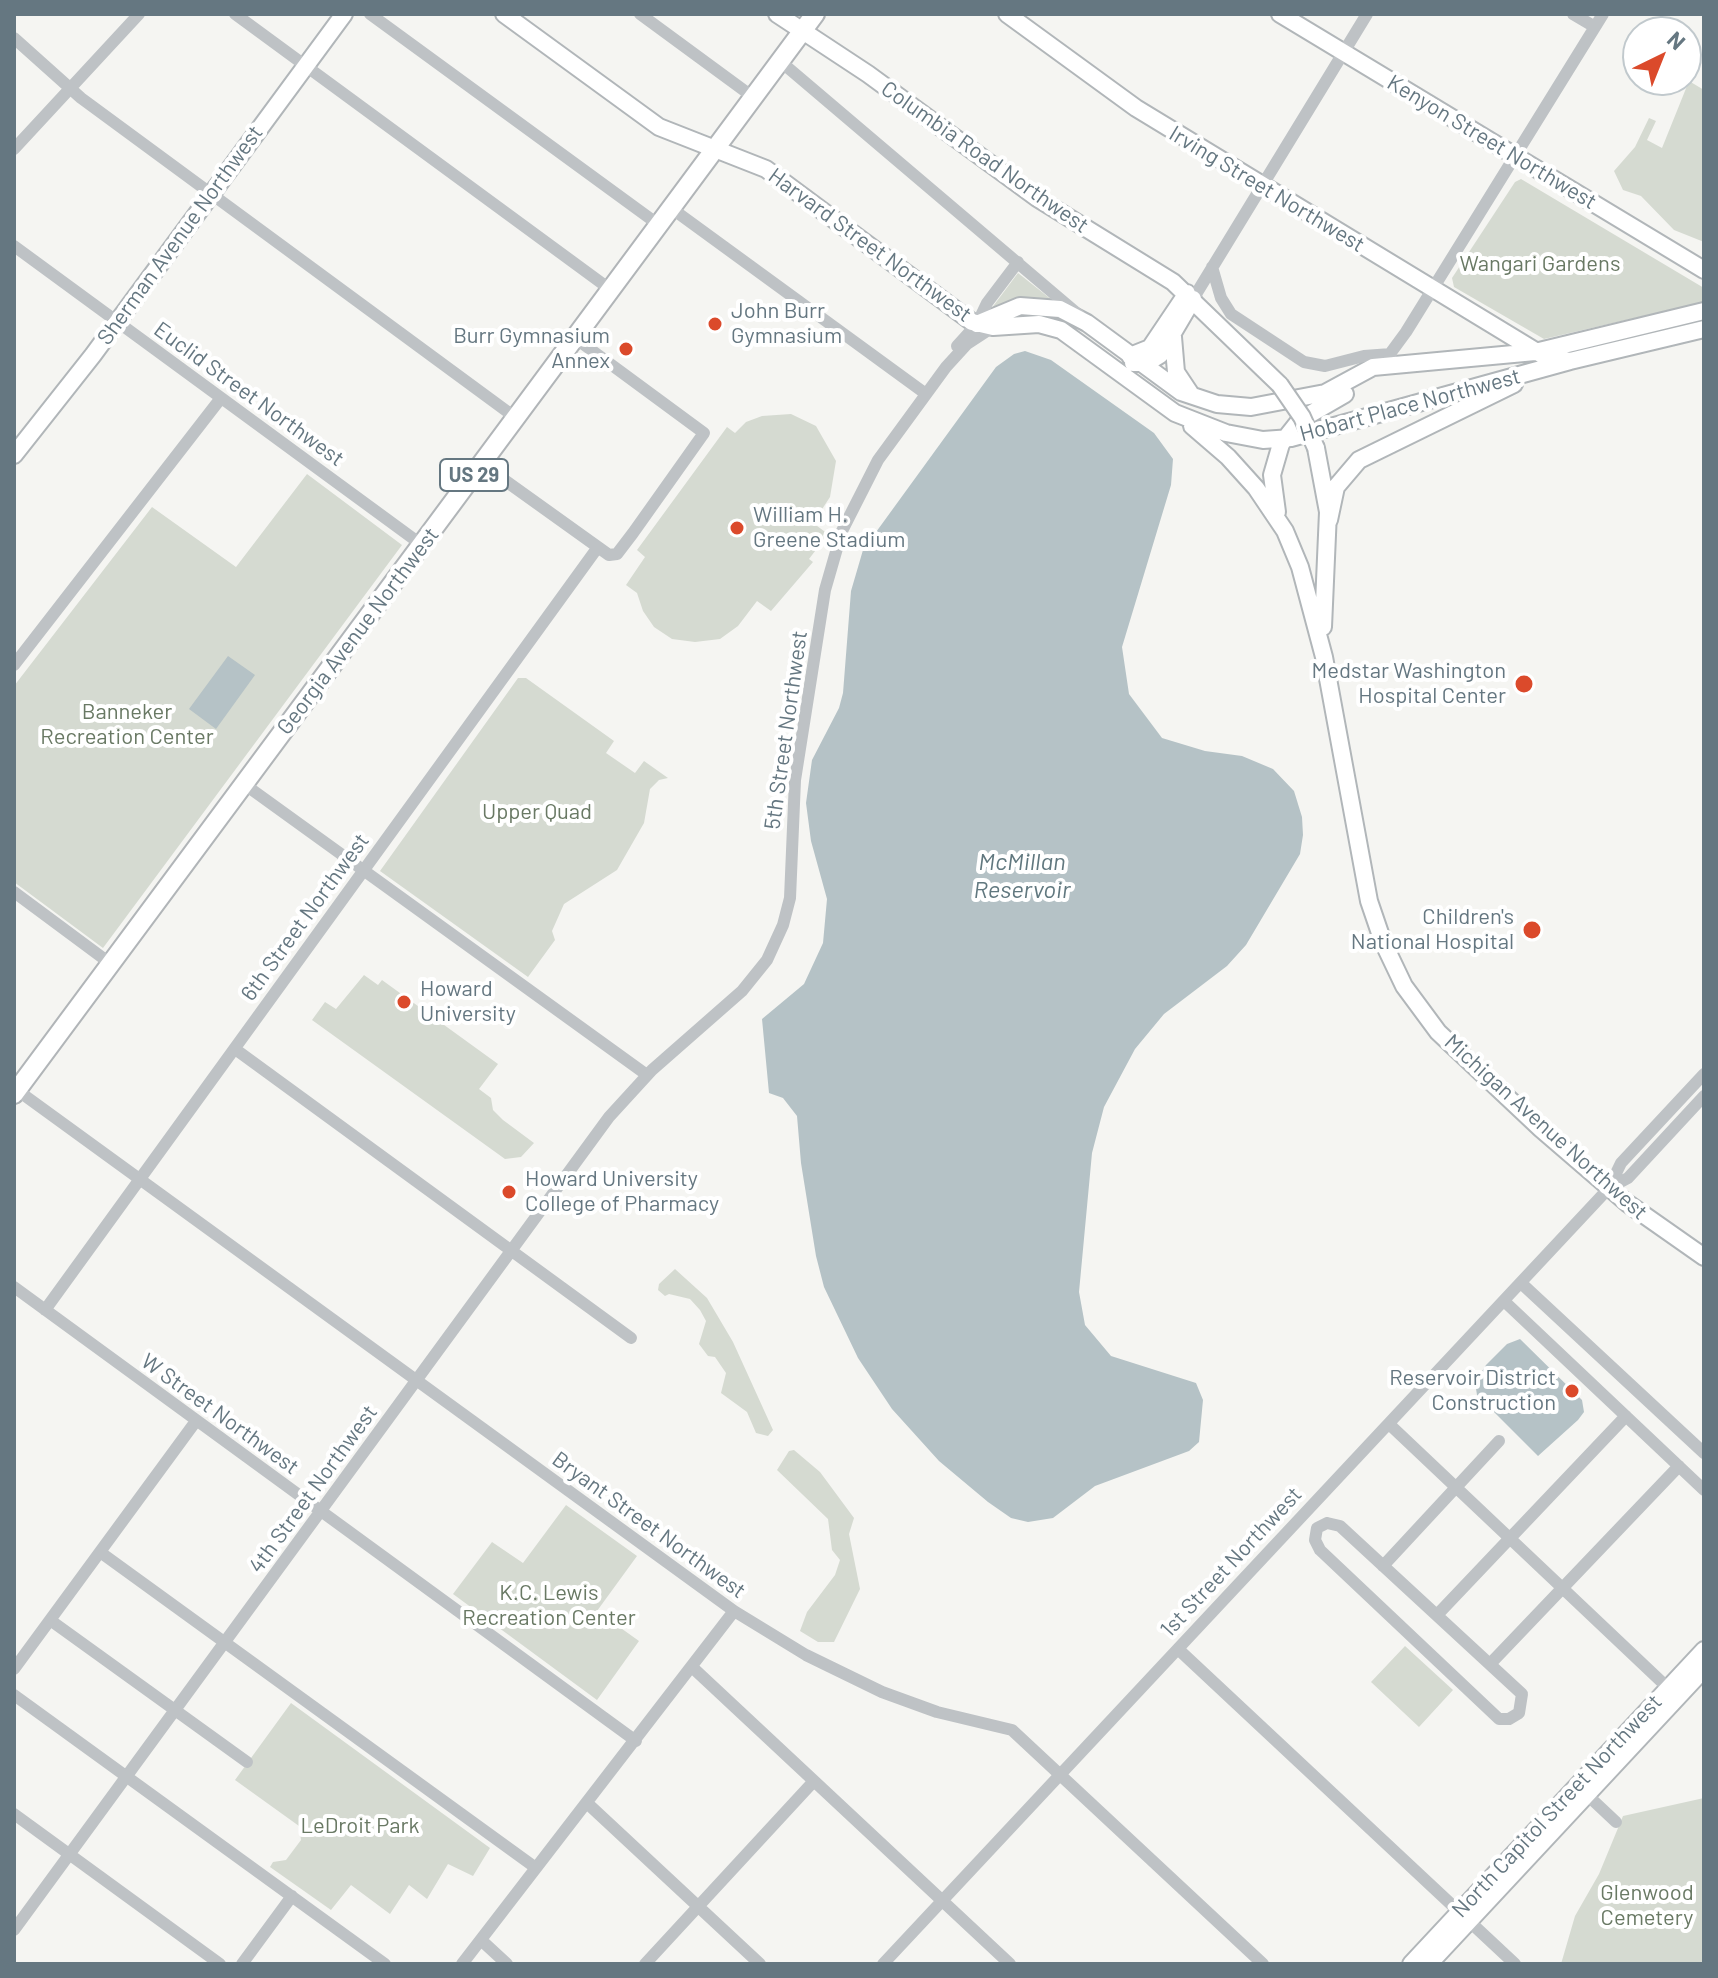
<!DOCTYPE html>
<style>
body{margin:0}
#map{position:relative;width:1718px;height:1978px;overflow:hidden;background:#f5f5f2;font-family:Barlow,sans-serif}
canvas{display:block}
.frame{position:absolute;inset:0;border:16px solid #657781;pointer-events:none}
.north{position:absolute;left:1622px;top:16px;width:80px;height:80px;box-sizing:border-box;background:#fff;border:2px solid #c1c9cd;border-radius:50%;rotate:43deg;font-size:22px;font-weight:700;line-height:32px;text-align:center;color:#657781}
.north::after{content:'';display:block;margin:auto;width:28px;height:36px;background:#db4a2b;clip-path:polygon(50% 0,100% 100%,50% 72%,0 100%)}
</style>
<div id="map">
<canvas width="1718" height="1978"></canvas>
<div class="frame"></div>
<div class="north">N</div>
</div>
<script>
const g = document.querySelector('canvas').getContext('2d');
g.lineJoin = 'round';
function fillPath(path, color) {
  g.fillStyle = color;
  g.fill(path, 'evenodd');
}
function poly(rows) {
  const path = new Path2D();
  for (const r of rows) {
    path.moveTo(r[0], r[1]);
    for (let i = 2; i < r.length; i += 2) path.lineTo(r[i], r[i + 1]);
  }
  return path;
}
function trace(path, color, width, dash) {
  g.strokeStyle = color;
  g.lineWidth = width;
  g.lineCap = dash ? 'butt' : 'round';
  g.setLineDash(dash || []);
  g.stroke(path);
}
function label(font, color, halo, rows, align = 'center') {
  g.font = font + ' Barlow,sans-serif';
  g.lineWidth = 8;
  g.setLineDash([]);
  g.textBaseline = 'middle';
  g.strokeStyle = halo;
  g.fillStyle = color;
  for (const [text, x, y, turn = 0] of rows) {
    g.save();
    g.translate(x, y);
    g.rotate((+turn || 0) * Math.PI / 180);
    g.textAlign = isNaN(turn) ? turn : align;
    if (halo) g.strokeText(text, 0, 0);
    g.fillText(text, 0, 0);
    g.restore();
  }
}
const green = poly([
 [1689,81,1704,90,1704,242,1674,230,1641,196,1623,190,1614,171,1635,147,1649,118,1656,121,1647,140,1662,148],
 [1521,179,1704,288,1704,302,1544,339,1454,287,1452,278,1515,182],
 [1018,273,1052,300,1019,299,991,309],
 [791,414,816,426,836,461,830,497,813,523,828,534,809,559,813,562,771,611,757,601,738,626,720,639,695,642,672,639,654,627,643,611,637,593,626,585,645,557,637,550,727,427,735,433,746,422,762,416],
 [307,474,402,545,103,948,14,882,14,686,152,507,236,567],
 [518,678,526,678,614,741,606,753,635,773,644,761,668,778,659,780,650,789,644,823,617,870,564,904,552,931,555,940,528,977,380,871],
 [364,975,378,985,382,980,498,1064,479,1089,491,1098,493,1110,503,1120,534,1143,521,1157,505,1159,312,1020,325,1002,336,1009],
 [675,1269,707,1298,733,1342,773,1430,768,1436,756,1433,747,1412,721,1393,726,1373,715,1357,708,1356,699,1344,706,1321,700,1310,690,1299,669,1294,665,1296,658,1290,659,1284],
 [794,1450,820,1472,854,1518,849,1534,860,1589,834,1642,818,1642,800,1631,807,1612,835,1575,840,1560,832,1550,828,1519,777,1470,789,1451],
 [566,1505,637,1556,597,1611,639,1641,597,1700,453,1594,492,1542,523,1563],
 [1405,1646,1453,1690,1419,1727,1371,1682],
 [291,1703,490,1848,473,1876,448,1864,427,1899,409,1885,390,1914,351,1885,331,1910,270,1867,273,1862,286,1860,301,1840,299,1826,235,1780],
 [1704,1798,1704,1964,1561,1964,1575,1916,1599,1874,1623,1816]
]);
const water = poly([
 [1025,351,1051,360,1154,433,1173,459,1171,485,1122,647,1129,694,1162,738,1205,751,1242,756,1273,769,1294,791,1302,817,1303,835,1300,854,1246,945,1227,966,1164,1014,1135,1049,1104,1107,1092,1153,1079,1292,1085,1325,1111,1356,1196,1383,1203,1400,1199,1442,1189,1451,1095,1486,1053,1518,1028,1522,1011,1518,988,1502,939,1461,892,1409,858,1358,824,1287,816,1256,801,1163,797,1116,783,1098,769,1093,762,1019,804,984,823,943,827,899,811,841,806,803,812,760,839,708,843,693,851,591,863,550,996,367,1014,354],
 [228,656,255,675,216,729,189,709],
 [1520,1339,1582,1400,1584,1412,1578,1420,1538,1456,1477,1395,1475,1382,1486,1365,1507,1344]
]);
const minor = poly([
 [235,14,611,290],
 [370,14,659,225],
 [640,14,753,97],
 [1573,14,1595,27],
 [14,38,81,98,516,418],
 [780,61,1079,315],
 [14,149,139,14],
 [671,208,926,394],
 [14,246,422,545],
 [1212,267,1221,298,1231,314,1304,362,1325,366,1364,356,1391,354],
 [1193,299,1367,14],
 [957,346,977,324,987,303,1018,262],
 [1381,366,1406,332,1603,14],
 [482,464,609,555,617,554,633,533,704,433,575,338],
 [14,665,221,398],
 [244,784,647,1075],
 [14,892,111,964],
 [235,1049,631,1338],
 [17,1090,734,1611,806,1655,882,1692,937,1712,1012,1730,1263,1964],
 [1609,1188,1628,1178,1704,1096],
 [1521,1283,1704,1453],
 [14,1287,636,1741],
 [1504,1301,1704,1490],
 [45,1310,598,547],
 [1389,1424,1667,1687],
 [1327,1523,1340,1526,1522,1694,1519,1713,1509,1719,1499,1719,1320,1550,1315,1540,1317,1528,1327,1523],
 [100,1552,536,1868],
 [1383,1566,1499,1441],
 [1437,1615,1626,1416],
 [50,1620,247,1762],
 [1178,1649,1515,1964],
 [1490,1664,1679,1466],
 [692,1667,1010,1964],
 [14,1669,196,1421],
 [14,1695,385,1964],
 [1583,1791,1616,1822],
 [587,1803,760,1964],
 [14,1814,220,1964],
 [14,1930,609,1117,652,1070,742,991,767,960,783,925,790,898,795,780,825,590,842,531,878,460,946,367,967,344,993,327],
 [481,1940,507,1964],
 [242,1964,292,1896],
 [462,1964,734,1611],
 [645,1964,814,1781],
 [883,1964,1609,1188,1621,1163,1704,1074]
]);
const major = poly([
 [504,14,659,127,766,169,972,322,993,327,1039,324,1061,330,1175,413,1226,433,1263,440,1291,438,1570,361],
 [777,14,868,74,1037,198,1173,282,1280,385],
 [1007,14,1136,108,1547,358,1570,361,1704,329],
 [1280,14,1704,270],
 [977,324,1020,306,1060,309,1087,323,1181,392,1217,404,1251,407,1325,393,1373,367,1535,352,1704,311],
 [1173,337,1176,372,1190,393],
 [1130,356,1150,348,1187,293],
 [1133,363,1147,363,1160,355,1193,299],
 [1192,426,1228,457,1256,488,1285,531,1300,567,1324,657,1369,901,1383,942,1404,986,1438,1032,1541,1129,1627,1203,1704,1257],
 [1316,448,1328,512,1323,627],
 [14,455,93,355,344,14],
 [1277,512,1272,475,1281,444,1300,420,1345,394],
 [1329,520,1336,487,1359,460,1514,384],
 [1411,1964,1704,1650],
 [1429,1964,1704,1669]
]);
const highway = poly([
 [14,1094,815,14]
]);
const majorBridge = poly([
 [1280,385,1302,417,1316,448]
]);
const markers = [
 [715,324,8,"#db4a2b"],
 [626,349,8,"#db4a2b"],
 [737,528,8,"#db4a2b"],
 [1524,684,10,"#db4a2b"],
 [1532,930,10,"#db4a2b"],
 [404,1002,8,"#db4a2b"],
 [509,1192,8,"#db4a2b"],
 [1572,1391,8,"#db4a2b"]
];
const shields = [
 [474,475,68]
];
const shieldNames = [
 ["US 29",474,475]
];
const streetNames = [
 ["Kenyon Street Northwest",1492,142,31],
 ["Columbia Road Northwest",985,157,35],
 ["Irving Street Northwest",1267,189,31],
 ["Sherman Avenue Northwest",180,235,-54],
 ["Harvard Street Northwest",870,245,36],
 ["Euclid Street Northwest",249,394,36],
 ["Hobart Place Northwest",1410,405,-15],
 ["Georgia Avenue Northwest",358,631,-53],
 ["5th Street Northwest",786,730,-82],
 ["6th Street Northwest",305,917,-54],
 ["Michigan Avenue Northwest",1546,1127,42],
 ["W Street Northwest",220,1414,36],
 ["4th Street Northwest",313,1489,-54],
 ["Bryant Street Northwest",649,1525,36],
 ["1st Street Northwest",1231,1562,-47],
 ["North Capitol Street Northwest",1557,1806,-47]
];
const parkNames = [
 ["Wangari Gardens",1540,264],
 ["Banneker",127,712],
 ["Recreation Center",127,737],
 ["Upper Quad",537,812],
 ["K.C. Lewis",549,1593],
 ["Recreation Center",549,1618],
 ["LeDroit Park",360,1826],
 ["Glenwood",1647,1893],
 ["Cemetery",1647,1918]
];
const poiNames = [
 ["John Burr",731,311],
 ["Gymnasium",731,336],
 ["Burr Gymnasium",610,336,"right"],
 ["Annex",610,361,"right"],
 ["William H.",753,515],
 ["Greene Stadium",753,540],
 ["Medstar Washington",1506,671,"right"],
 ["Hospital Center",1506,696,"right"],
 ["Children's",1514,917,"right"],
 ["National Hospital",1514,942,"right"],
 ["Howard",420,989],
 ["University",420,1014],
 ["Howard University",525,1179],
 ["College of Pharmacy",525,1204],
 ["Reservoir District",1556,1378,"right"],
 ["Construction",1556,1403,"right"]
];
const waterNames = [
 ["McMillan",1022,862],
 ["Reservoir",1022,890]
];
fillPath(green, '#d5dad1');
fillPath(water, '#b5c2c6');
trace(major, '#b1b6b9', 20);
trace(highway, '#b1b5b8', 22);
trace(minor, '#bec2c5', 12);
trace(major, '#fff', 16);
trace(highway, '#fff', 18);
trace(majorBridge, '#b1b6b9', 20, []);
trace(majorBridge, '#fff', 16);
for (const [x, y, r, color] of markers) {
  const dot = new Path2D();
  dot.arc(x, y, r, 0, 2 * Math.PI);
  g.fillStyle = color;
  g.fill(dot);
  trace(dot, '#fff', 3);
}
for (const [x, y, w] of shields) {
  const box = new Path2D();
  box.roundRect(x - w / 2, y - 16, w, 32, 6);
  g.fillStyle = '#fff';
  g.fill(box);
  trace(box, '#657781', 2);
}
label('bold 20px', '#657781', null, shieldNames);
label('22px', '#657781', '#fff', streetNames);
label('22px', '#697964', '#fff', parkNames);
label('22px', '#657781', '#fff', poiNames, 'left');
label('italic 24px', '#61787f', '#fff', waterNames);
</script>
